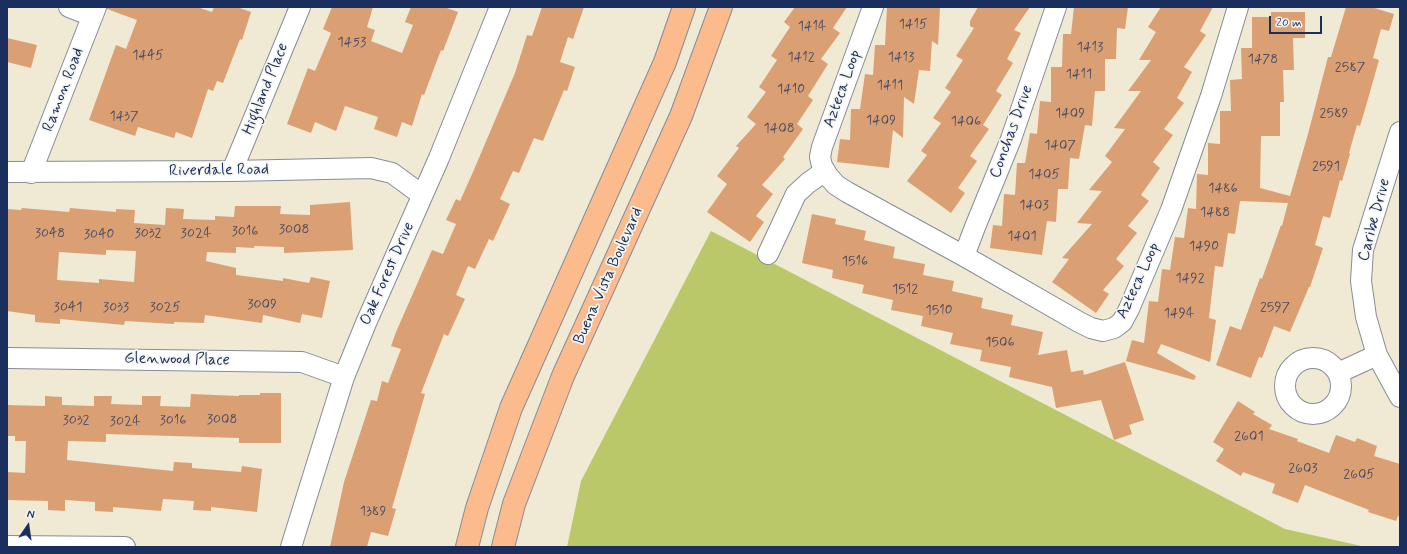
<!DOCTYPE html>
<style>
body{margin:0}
#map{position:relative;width:1407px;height:554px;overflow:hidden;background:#f0e9d4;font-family:Mynerve,sans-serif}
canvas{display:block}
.frame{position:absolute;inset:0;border:8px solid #1b2f5e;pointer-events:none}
.north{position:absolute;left:8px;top:506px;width:40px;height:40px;-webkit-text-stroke:3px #f6f6f2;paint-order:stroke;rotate:13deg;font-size:11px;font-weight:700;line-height:16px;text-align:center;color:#1b2f5e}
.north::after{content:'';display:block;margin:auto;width:14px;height:18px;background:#1b2f5e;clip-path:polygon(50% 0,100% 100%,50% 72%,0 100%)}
.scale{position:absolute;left:1269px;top:16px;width:53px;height:18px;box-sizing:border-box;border:2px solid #1b2f5e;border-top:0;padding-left:5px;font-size:12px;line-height:14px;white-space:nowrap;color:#1b2f5e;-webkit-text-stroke:3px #f6f6f2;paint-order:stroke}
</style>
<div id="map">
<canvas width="1407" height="554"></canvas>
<div class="frame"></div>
<div class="north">N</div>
<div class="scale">20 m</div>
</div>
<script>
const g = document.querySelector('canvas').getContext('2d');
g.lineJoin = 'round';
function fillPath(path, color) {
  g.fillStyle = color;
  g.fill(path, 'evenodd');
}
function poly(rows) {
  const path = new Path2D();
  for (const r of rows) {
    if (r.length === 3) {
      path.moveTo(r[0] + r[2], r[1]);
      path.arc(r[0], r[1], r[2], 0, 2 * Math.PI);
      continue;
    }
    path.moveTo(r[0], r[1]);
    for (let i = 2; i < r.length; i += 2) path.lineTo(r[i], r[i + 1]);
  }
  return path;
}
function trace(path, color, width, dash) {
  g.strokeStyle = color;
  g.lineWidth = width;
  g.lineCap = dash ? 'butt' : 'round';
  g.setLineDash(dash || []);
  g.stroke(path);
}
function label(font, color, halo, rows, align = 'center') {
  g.font = font + ' Mynerve,sans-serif';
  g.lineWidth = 3.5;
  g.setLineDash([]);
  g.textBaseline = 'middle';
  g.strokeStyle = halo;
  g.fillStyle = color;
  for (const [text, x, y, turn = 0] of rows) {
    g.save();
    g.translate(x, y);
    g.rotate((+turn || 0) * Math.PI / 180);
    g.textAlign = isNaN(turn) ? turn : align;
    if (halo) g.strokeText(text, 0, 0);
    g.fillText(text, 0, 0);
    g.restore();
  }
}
const green = poly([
 [711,231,1285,529,1366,547,567,547,581,481]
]);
const building = poly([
 [107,7,197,7,212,12,214,7,237,7,251,12,242,40,240,39,223,83,217,81,213,91,208,89,192,138,176,132,174,138,138,127,135,136,89,120,116,45,126,49,137,20,107,9],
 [332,7,373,7,367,27,375,30,371,41,402,53,413,25,405,22,411,7,444,7,458,12,443,51,441,50,424,95,422,94,412,126,402,122,397,137,374,129,378,117,345,106,336,131,315,122,311,133,287,124,308,68,315,71,331,33,323,29],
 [542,7,584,7,573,39,568,37,560,62,575,67,567,91,564,90,543,141,534,138,519,173,513,171,500,199,510,204,493,241,489,239,475,269,468,266,456,295,465,299,448,336,444,334,421,393,425,394,392,508,396,509,388,536,371,532,367,547,330,547,344,482,371,400,377,401,382,381,388,383,401,349,391,346,396,332,432,250,443,254,456,224,446,220,456,199,460,201,473,172,515,73,527,35,532,36],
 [795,7,847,7,833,28,840,33,821,59,828,64,808,96,813,100,797,124,803,129,783,157,785,159,762,185,773,194,756,216,764,222,750,242,707,212,727,184,717,176,739,148,736,146,756,124,747,117,766,92,759,87,777,60,771,56,790,27,784,22],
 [887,7,940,7,938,45,932,41,930,71,919,70,914,104,904,97,903,138,893,130,889,168,837,162,840,139,850,140,851,109,860,109,865,74,873,75,875,45,885,45],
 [978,7,1030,7,1014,30,1021,33,1007,59,1013,63,996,91,1002,95,983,125,989,129,970,156,977,161,958,188,965,193,951,213,907,181,927,155,921,151,941,123,933,118,951,92,945,88,963,60,956,56,974,28,970,26,970,21],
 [1074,7,1128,7,1125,29,1117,28,1116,59,1105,59,1105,91,1095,91,1092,126,1085,125,1079,159,1070,158,1068,189,1058,189,1056,222,1047,221,1042,255,990,248,993,225,1002,226,1004,194,1015,195,1017,163,1025,163,1030,133,1037,134,1040,101,1051,102,1051,67,1062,67,1063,34,1071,34],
 [1161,7,1213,7,1200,31,1206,35,1184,67,1192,72,1177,98,1184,103,1164,129,1173,135,1153,162,1160,168,1141,195,1149,201,1128,226,1137,233,1116,259,1124,266,1103,290,1109,294,1096,313,1052,282,1069,259,1062,258,1092,224,1077,223,1102,191,1089,190,1112,162,1105,156,1125,129,1114,128,1141,91,1128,91,1151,60,1139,60,1156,32,1148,27],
 [1346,7,1371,7,1394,14,1389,31,1381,29,1373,58,1379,60,1368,99,1360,126,1357,125,1349,153,1350,154,1342,181,1340,180,1330,218,1323,216,1315,245,1323,248,1310,287,1309,287,1290,332,1274,326,1262,358,1259,357,1251,378,1216,365,1230,326,1241,330,1260,278,1262,279,1281,225,1282,226,1288,203,1240,201,1235,234,1228,233,1223,267,1215,266,1209,318,1216,320,1210,362,1161,344,1157,353,1196,376,1194,380,1126,361,1132,340,1144,343,1149,301,1158,302,1162,269,1170,270,1175,237,1184,238,1188,208,1196,209,1197,174,1208,175,1208,143,1220,144,1220,111,1231,111,1230,80,1242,79,1241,48,1252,48,1252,17,1271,17,1271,12,1305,12,1305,38,1293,38,1294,70,1283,70,1284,102,1280,102,1280,136,1261,136,1260,188,1290,196,1308,134,1328,57,1331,57],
 [7,38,37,45,31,68,7,62],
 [350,202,353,250,284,253,284,247,254,246,254,248,236,247,236,253,207,252,206,261,236,268,236,275,283,281,283,278,309,283,311,277,330,281,322,318,302,314,300,323,263,315,262,323,205,315,204,323,174,322,174,324,125,321,124,325,60,319,60,324,35,322,35,315,7,311,7,209,21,210,22,208,69,212,70,208,116,212,116,209,135,210,134,223,165,225,166,208,184,209,183,219,215,220,215,216,234,217,235,206,281,206,280,214,310,215,310,205],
 [106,250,136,251,134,282,99,279,99,283,57,280,59,252,106,255],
 [812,214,836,219,835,224,866,231,864,240,895,247,893,258,925,264,923,275,954,281,952,291,983,298,981,308,1013,315,1011,325,1043,332,1038,355,1067,350,1071,372,1083,370,1084,375,1125,362,1144,420,1129,425,1132,434,1114,440,1101,400,1056,408,1052,387,1009,377,1011,367,980,361,982,350,950,344,953,333,921,326,923,316,891,310,893,300,862,293,864,285,832,278,833,270,802,263],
 [260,393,281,393,281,443,239,443,239,438,106,434,106,442,68,441,67,460,173,471,174,462,192,463,192,468,241,472,242,466,262,469,257,512,211,507,211,511,193,510,194,501,163,499,161,511,113,507,113,512,95,511,95,502,65,500,65,511,48,510,48,501,7,500,7,472,25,473,26,441,15,441,15,436,7,436,7,405,45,406,45,396,62,397,62,405,94,406,94,396,112,396,111,404,142,405,142,396,161,396,160,406,190,407,191,394,239,396,239,395,260,395],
 [1238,401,1255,412,1253,414,1272,425,1269,429,1298,439,1297,441,1329,453,1336,435,1355,442,1357,438,1377,446,1374,456,1400,464,1400,517,1398,516,1396,521,1368,512,1369,510,1305,485,1298,503,1272,493,1275,484,1243,472,1241,476,1216,461,1224,449,1213,442]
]);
const minor = poly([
 [69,7,92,16],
 [873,7,822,147,820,157,822,166,828,176,836,185,847,192,964,256,1079,322,1091,328,1103,331,1114,328,1122,322,1129,309,1171,210,1211,96,1238,7],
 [1400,132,1363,250,1361,281,1366,317,1377,355,1400,397],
 [232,171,300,7],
 [7,172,232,171,371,168,392,173,422,195],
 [31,173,96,7],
 [768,254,796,194,808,183,825,171],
 [964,256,975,227,1011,139,1056,7],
 [7,358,302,362,344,377],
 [1313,386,28],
 [1338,373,1377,355],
 [7,546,125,547],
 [291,547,344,377,366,323,439,158,500,7]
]);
const major = poly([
 [467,547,477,508,511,408,665,62,684,7],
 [503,547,514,504,563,376,681,116,721,7]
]);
const numberNames = [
 ["1415",913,25],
 ["1414",812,27],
 ["1453",352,43],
 ["1413",1090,48],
 ["1445",148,56],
 ["1412",801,58],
 ["1413",901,58],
 ["1478",1263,60],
 ["2587",1350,68],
 ["1411",1079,75],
 ["1411",890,86],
 ["1410",791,90],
 ["1409",1070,114],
 ["2589",1334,114],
 ["1437",124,117],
 ["1409",881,121],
 ["1406",966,122],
 ["1408",779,129],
 ["1407",1060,146],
 ["2591",1326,167],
 ["1405",1044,175],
 ["1486",1223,189],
 ["1403",1034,206],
 ["1488",1215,213],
 ["3008",294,230],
 ["3016",245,232],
 ["3048",50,234],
 ["3032",148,234],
 ["3024",196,234],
 ["3040",99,235],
 ["1401",1022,237],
 ["1490",1204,247],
 ["1516",855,262],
 ["1492",1190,279],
 ["1512",905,290],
 ["3009",262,305],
 ["3041",68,308],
 ["3033",116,308],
 ["3025",165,308],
 ["2597",1275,308],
 ["1510",939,311],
 ["1494",1179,314],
 ["1506",1000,343],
 ["3008",222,420],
 ["3032",76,421],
 ["3016",173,421],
 ["3024",125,422],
 ["2601",1249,437],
 ["2603",1303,469],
 ["2605",1359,475],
 ["1389",373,512]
];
const streetNames = [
 ["Highland Place",266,89,-68],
 ["Azteca Loop",843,89,-70],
 ["Ramon Road",64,90,-69],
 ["Conchas Drive",1012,132,-70],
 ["Riverdale Road",219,171,-1],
 ["Caribe Drive",1375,220,-75],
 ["Oak Forest Drive",388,274,-66],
 ["Buena Vista Boulevard",609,276,-66],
 ["Azteca Loop",1139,281,-65],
 ["Glenwood Place",177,360,1]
];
fillPath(green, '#bac86a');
fillPath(building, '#daa073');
trace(minor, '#868c99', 22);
trace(major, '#868c99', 24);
trace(minor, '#fff', 20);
trace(major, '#fbbb8d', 22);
label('14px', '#4b4b63', null, numberNames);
label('16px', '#1b2f5e', '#f6f6f2', streetNames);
</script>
